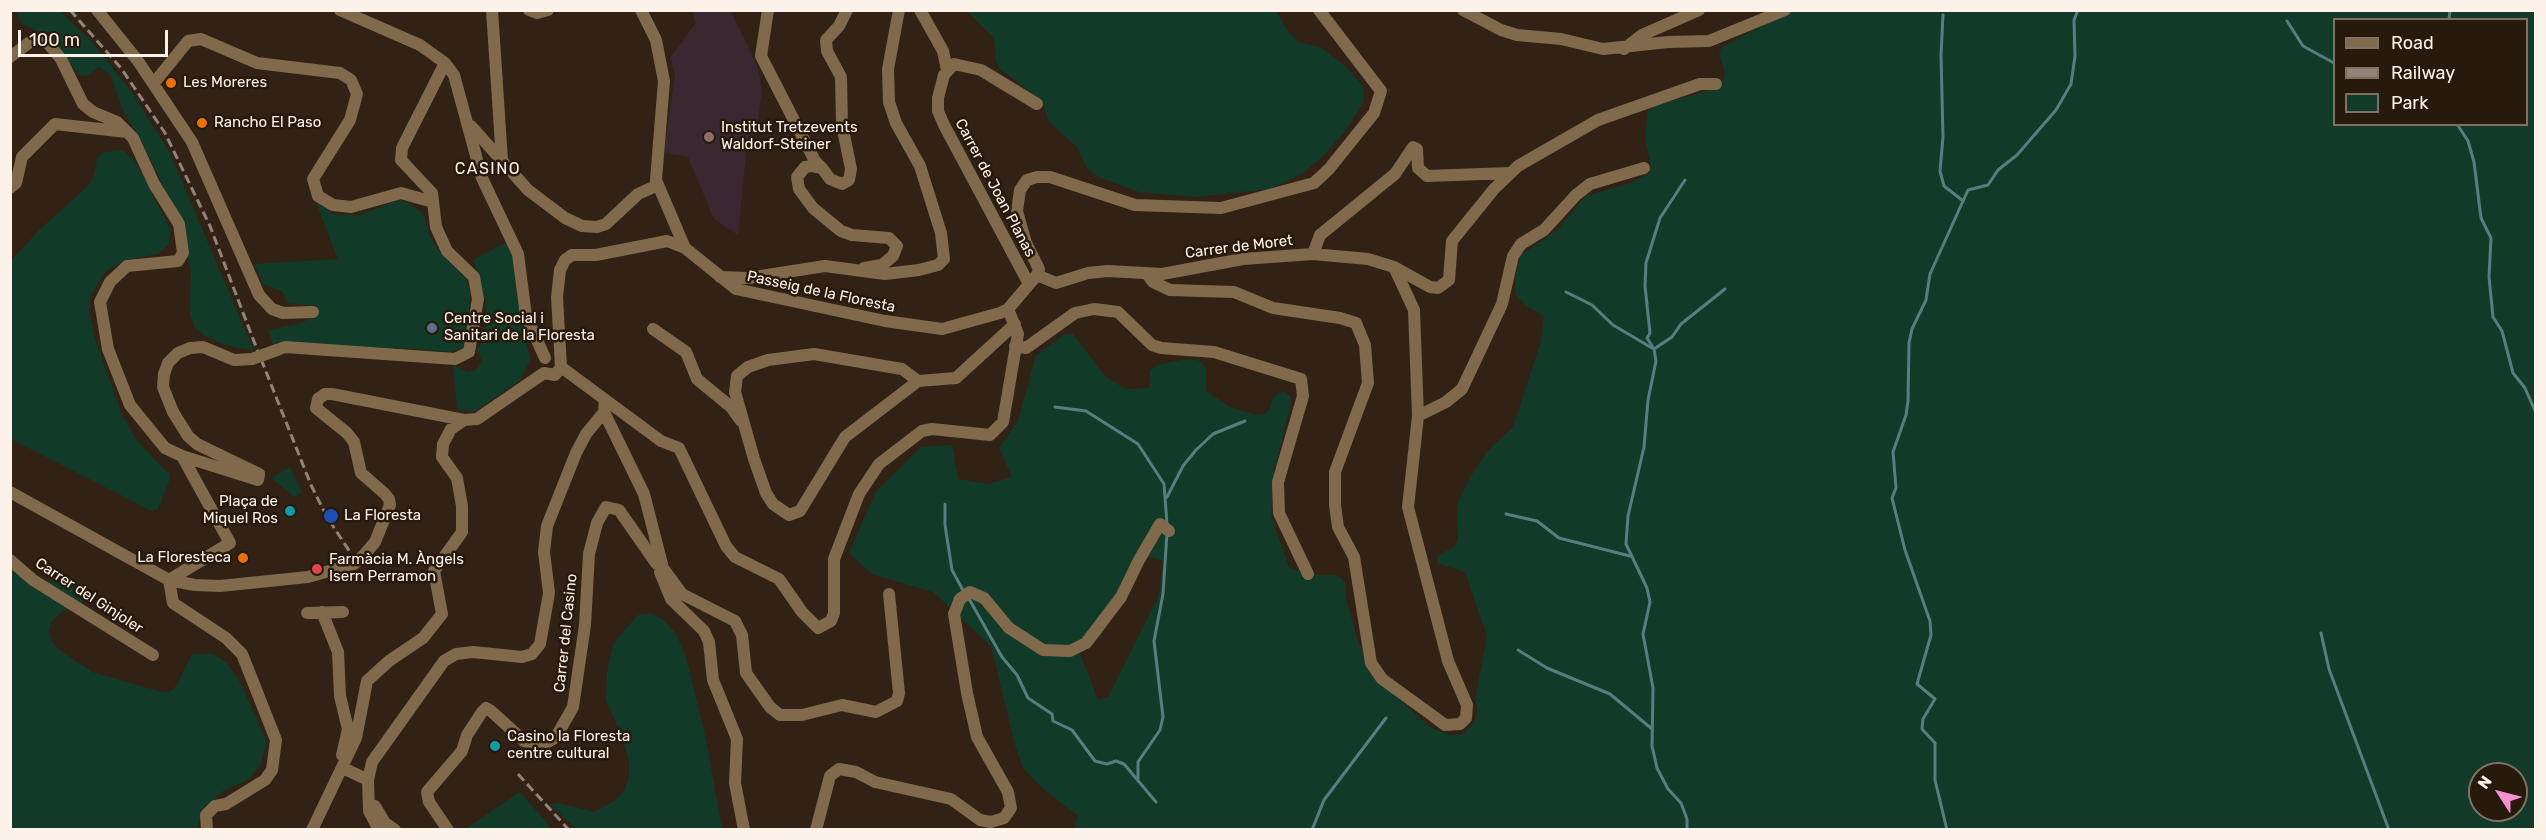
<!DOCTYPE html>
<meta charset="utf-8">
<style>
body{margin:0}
#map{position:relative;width:2546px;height:840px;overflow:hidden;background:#322216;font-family:Rubik,sans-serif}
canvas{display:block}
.frame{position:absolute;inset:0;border:12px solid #fdf2ea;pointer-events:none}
.legend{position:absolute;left:2333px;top:18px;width:195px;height:108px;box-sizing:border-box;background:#28190d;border:2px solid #7d7065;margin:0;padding:8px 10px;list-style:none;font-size:18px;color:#fdf2ea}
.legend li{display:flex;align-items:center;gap:12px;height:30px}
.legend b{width:30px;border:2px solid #7d7065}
.north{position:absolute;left:2468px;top:762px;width:60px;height:60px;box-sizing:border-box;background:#28190d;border:2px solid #7d7065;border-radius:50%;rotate:306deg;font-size:16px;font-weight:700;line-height:24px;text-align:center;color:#fdf2ea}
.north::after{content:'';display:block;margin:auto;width:21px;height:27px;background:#f491d3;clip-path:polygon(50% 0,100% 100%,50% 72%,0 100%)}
.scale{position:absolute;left:18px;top:30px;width:150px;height:27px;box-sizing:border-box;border:3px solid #fdf2ea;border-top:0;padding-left:8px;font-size:18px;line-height:21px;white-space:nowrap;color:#fdf2ea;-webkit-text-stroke:4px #28190d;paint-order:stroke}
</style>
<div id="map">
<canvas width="2546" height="840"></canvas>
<div class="frame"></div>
<ul class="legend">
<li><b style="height:8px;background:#81694b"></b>Road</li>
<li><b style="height:8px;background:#918379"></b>Railway</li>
<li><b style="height:16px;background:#123a29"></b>Park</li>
</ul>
<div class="north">N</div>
<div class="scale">100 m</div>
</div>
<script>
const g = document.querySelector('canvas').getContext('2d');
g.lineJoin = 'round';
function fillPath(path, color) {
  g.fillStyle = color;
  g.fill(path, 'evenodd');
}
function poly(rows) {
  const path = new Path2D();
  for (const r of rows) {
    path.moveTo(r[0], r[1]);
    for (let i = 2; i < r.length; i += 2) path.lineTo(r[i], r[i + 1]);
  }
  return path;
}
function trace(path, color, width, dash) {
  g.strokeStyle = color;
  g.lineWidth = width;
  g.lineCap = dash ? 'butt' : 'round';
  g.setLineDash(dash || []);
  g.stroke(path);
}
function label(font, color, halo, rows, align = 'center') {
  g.font = font + ' Rubik,sans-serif';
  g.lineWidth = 5;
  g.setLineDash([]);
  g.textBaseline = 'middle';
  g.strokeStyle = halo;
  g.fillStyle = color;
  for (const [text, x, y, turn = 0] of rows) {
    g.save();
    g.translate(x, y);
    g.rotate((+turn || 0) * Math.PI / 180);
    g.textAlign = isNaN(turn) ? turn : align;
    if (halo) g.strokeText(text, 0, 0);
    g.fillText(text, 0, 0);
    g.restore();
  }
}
const education = poly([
 [693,11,731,11,758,68,762,90,758,121,746,154,738,235,714,219,688,157,664,153,675,74,670,58,696,23]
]);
const green = poly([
 [1793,10,2535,11,2535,829,1074,829,1078,816,1040,786,1023,768,1015,745,991,646,933,592,872,574,849,553,876,491,921,447,952,445,958,479,988,484,1012,477,999,448,1018,421,1036,355,1065,334,1073,334,1104,375,1125,389,1149,388,1150,371,1157,365,1181,360,1197,360,1203,363,1206,370,1206,391,1230,407,1257,415,1264,414,1270,410,1273,397,1284,391,1290,396,1291,403,1274,473,1271,516,1289,567,1306,575,1335,575,1341,578,1346,584,1346,598,1358,641,1372,675,1430,727,1449,735,1463,734,1474,722,1477,715,1476,694,1487,636,1465,572,1437,563,1437,556,1455,546,1458,539,1457,505,1471,476,1487,452,1513,427,1541,341,1544,316,1525,305,1515,294,1515,276,1521,255,1557,230,1586,196,1631,183,1649,173,1651,166,1645,138,1648,111,1653,106,1721,87,1725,74,1719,53,1722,47],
 [2334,20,2526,20,2526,124,2334,124],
 [1144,555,1163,561,1159,595,1108,697,1098,700,1080,653,1090,648,1101,636],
 [2480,774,2516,774,2516,810,2480,810],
 [16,11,60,11,92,42,131,91,169,151,254,351,225,345,205,336,194,327,190,313,191,269,174,208,140,138,125,115,110,74,99,67,86,76,79,75,48,35,22,24],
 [967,11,1276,11,1287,30,1298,42,1322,48,1347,68,1363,86,1364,101,1347,129,1324,155,1302,174,1270,189,1196,197,1139,192,1101,178,1087,169,1077,147,1050,123,1041,100,1000,69,996,61,994,38],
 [117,150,124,151,135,161,171,230,169,244,158,254,125,260,106,271,91,295,89,310,95,339,123,417,138,442,169,474,169,481,158,509,152,511,11,439,10,262,38,231,88,186,95,173,97,158,103,153],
 [405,201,423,213,430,237,441,254,466,278,470,294,467,340,462,348,451,352,394,347,393,350,274,347,268,330,299,324,320,313,315,306,288,303,282,291,263,284,254,264,338,259,316,202,333,214,347,215,360,215,393,202],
 [507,242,512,251,517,297,530,360,520,380,480,408,473,412,457,410,453,364,467,372,475,371,482,362,477,348,485,341,486,298,481,297,481,281,473,260],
 [290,467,302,492,294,497,272,478],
 [11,570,46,583,66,574,85,586,87,597,80,604,60,613,52,621,49,630,51,640,57,648,92,672,162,692,169,692,177,685,192,654,213,654,227,663,241,684,267,742,260,766,249,779,223,791,202,809,197,829,11,830],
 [650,613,662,619,675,632,686,657,706,739,722,829,577,829,550,805,558,803,594,812,616,800,625,789,629,776,629,762,622,737,606,700,607,672,613,646,620,635,638,615],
 [520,792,552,829,467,829,468,827]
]);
const stream = poly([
 [1943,15,1941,55,1943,137,1940,171,1944,186,1962,200],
 [2449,20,2450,10],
 [2287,21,2303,46,2334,63],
 [2457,124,2468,141,2474,162,2481,218,2491,238,2489,277,2493,317,2502,331,2513,373,2525,388,2536,413],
 [1685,180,1660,218,1646,263,1645,286,1650,333,1647,338,1654,349,1656,361,1648,400,1644,447,1628,516,1626,544,1647,588,1650,602,1643,634,1653,688,1652,746,1657,768,1668,789,1681,803,1687,819,1687,830],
 [1566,292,1592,305,1613,325,1652,348],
 [1654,349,1672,337,1681,324,1725,289],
 [1055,407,1086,411,1138,444,1164,484,1167,524],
 [1167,497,1183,466,1196,450,1213,434,1245,421],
 [945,504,945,525,952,570,964,592],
 [1506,514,1537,521,1559,538,1630,556],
 [968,597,1002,657,1017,675,1028,698,1052,714,1053,721,1072,730,1095,761,1107,764,1116,761,1124,764,1156,802],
 [2321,633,2329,669,2389,830],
 [1518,650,1547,668,1610,694,1652,729],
 [1138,781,1138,762,1160,730,1163,717,1154,641,1163,594,1167,533],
 [1312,830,1324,800,1386,718],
 [1947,830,1935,780,1935,743,1922,729,1923,719,1935,699,1917,684,1931,635,1930,621,1905,550,1892,498,1896,488,1893,452,1906,415,1908,401,1909,343,1912,329,1926,300,1930,274,1968,190,1988,185,1998,170,2017,155,2056,110,2071,84,2075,56,2074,20,2078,10]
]);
const minor = poly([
 [97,10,138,61,192,142,259,295,272,309,283,313,313,312],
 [340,10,420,45,445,63,454,75,482,178,518,254,526,316,545,358],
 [492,10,502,160,505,165],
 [529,10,537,13,548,10],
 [641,10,656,40,664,81,656,180,685,248],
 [768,10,761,56,815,161,822,168],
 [847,10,839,26,826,40,827,51,841,77,842,125,851,169,849,180,842,184,830,179,822,168,812,166,805,167,797,177,799,189,813,208,841,231,852,235,889,238,897,246,893,256,882,265,864,268],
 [920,10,943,51,947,70],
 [1463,10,1501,30,1517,35,1561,39,1603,49,1668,42,1709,41,1785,10],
 [1624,49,1642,35,1699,10],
 [10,57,34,39,46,41,61,59,83,104,93,112,117,122,133,138,154,184,179,224,183,253,178,261,127,266,110,282,100,302,108,349,130,405,165,448,182,456,258,480,259,474,197,444,188,436,173,412,163,387,164,374,168,363,178,353,190,348,203,347,234,360,252,359],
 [154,83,188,41,201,39,257,63,340,73,351,80,357,94,350,120,313,179,318,196,333,205,351,207,401,193,433,202],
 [471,126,528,190,565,218,582,226,597,227,606,224,638,194,658,185],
 [10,188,16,183,22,157,55,124,127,132],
 [1313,254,1320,235,1395,174,1413,147,1417,149,1418,168,1427,176,1509,173],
 [1147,274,1153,282,1170,290,1234,292,1273,308,1340,318,1356,323,1365,345,1368,383,1335,472,1335,505,1338,527,1354,557,1371,663,1382,679,1429,713,1445,725,1460,724,1466,718,1467,705,1448,661,1408,507,1418,416,1414,310,1394,267],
 [1037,275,1056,283,1088,273,1108,271,1162,274,1243,259,1313,254,1368,259,1394,267,1430,287,1438,288,1449,280,1452,241,1494,189,1518,166,1598,120,1700,84,1716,84],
 [1037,275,1039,269,1026,243,1017,211,1020,190,1027,180,1037,177,1050,177,1135,205,1221,208,1314,183,1329,169,1374,113,1381,91,1319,10],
 [720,277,748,278,825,266,885,274,919,270,938,265,944,259,941,233,920,166,896,123,889,102,888,69,899,10],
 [1029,284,944,125,938,111,938,98,944,75,954,64,981,70,1037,104],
 [653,329,686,352,697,379,731,407,741,421],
 [1015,346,1026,348,1075,313,1094,309,1118,312,1152,345,1161,348,1214,352,1301,379,1303,396,1278,482,1279,513,1308,574],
 [277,350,285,347,455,359,469,352,478,299,474,277,447,251,436,227,432,193,401,160,402,148,445,63],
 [561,367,661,441,679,448,726,546,735,557,779,579,802,612,818,628,831,621,834,613,834,559,859,494,879,464,922,431,932,429,990,435,1003,422,1018,334,1008,309],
 [544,373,555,375,561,367,557,297,560,270,565,260,572,255,596,255,667,241,685,248,736,289,885,321,942,329,1000,313,1008,309,1037,275],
 [918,381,845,437,800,511,789,515,773,504,766,493,754,459,735,392,737,376,748,367,768,360,814,354,902,369,918,381,956,378,1015,324],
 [605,400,604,412,644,494,663,568,682,594,735,621,742,635,746,673,770,707,780,715,802,715,842,705,876,712,897,701,899,693,889,594],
 [1418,416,1446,402,1462,389,1502,304,1513,256,1521,244,1544,230,1576,195,1590,184,1644,168],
 [10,492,169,580,195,585,220,586,308,577,354,564,364,555,375,542,390,505,389,499,384,493,361,473,354,442,347,433,316,408,318,399,325,394,332,394,464,420,477,419,544,373],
 [10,560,33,580,153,655],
 [660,572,671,599,704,631,709,642,713,680,737,739,735,783,744,830],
 [169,580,173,603,226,638,242,654,276,740,272,770,265,780,226,804,215,806,206,815,207,830],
 [169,580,230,543,182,456],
 [322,612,338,652,340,696,348,729,342,755],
 [307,613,343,612],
 [343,768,368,780],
 [375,806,385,823,395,830],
 [312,830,356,738,367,681,389,661,423,638,442,614,434,571,462,532,462,506,457,478,442,457,443,444,451,429,464,420],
 [379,830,369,811,368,780,372,762,444,661,456,654,473,652,522,657,532,654,540,644,549,593,544,552,547,526,576,453,586,434,604,412],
 [448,830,429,802,427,792,462,751,467,735,482,712,486,708,491,711,524,741,539,747,556,737,573,707,585,625,589,554,597,523,606,507,619,510,656,563,663,568],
 [816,830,830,776,839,769,856,772,875,782,951,799,980,820,991,822,1004,818,1011,808,1008,792,977,737,967,693,954,614,960,599,970,592,984,598,1009,628,1043,650,1070,651,1086,643,1121,597,1139,560,1160,524,1169,531]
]);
const rail = poly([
 [70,10,121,68,165,133,210,226,258,352],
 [261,359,311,485,327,517,352,555],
 [518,774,569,830]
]);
const minorBridge = poly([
 [252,359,277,350]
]);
const markers = [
 [171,83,6,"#e8710a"],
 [202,123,6,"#e8710a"],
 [709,137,6,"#8d6e63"],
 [432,328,6,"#5c6f8a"],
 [290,511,6,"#0f9aa8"],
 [331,516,8,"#1a4fb4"],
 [243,558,6,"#e8710a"],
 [317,569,6,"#e0444e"],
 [495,746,6,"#0f9aa8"]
];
const poiNames = [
 ["Les Moreres",183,83],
 ["Rancho El Paso",214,123],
 ["Institut Tretzevents",721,128],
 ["Waldorf-Steiner",721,145],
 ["Centre Social i",444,319],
 ["Sanitari de la Floresta",444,336],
 ["Plaça de",278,502,"right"],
 ["Miquel Ros",278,519,"right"],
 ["La Floresta",344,516],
 ["La Floresteca",231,558,"right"],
 ["Farmàcia M. Àngels",329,560],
 ["Isern Perramon",329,577],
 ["Casino la Floresta",507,737],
 ["centre cultural",507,754]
];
const streetNames = [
 ["Carrer de Joan Planas",995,188,62],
 ["Carrer de Moret",1239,247,-7],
 ["Passeig de la Floresta",821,292,12],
 ["Carrer del Ginjoler",89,596,33],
 ["Carrer del Casino",566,633,-84]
];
const neighbourhoodNames = [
 ["CASINO",488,169]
];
fillPath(education, '#392831');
fillPath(green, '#123a29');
trace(stream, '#577e7e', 3);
trace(minor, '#81694b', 12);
trace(rail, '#918379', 3, [9, 4.5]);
trace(minorBridge, '#81694b', 12);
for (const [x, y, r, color] of markers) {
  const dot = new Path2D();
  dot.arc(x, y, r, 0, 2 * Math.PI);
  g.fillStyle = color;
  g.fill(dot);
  trace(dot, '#28190d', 2);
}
label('15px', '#fdf2ea', '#28190d', poiNames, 'left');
label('15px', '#fdf2ea', '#28190d', streetNames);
g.letterSpacing = '1.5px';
label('16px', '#fdf2ea', '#28190d', neighbourhoodNames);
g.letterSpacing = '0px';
</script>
